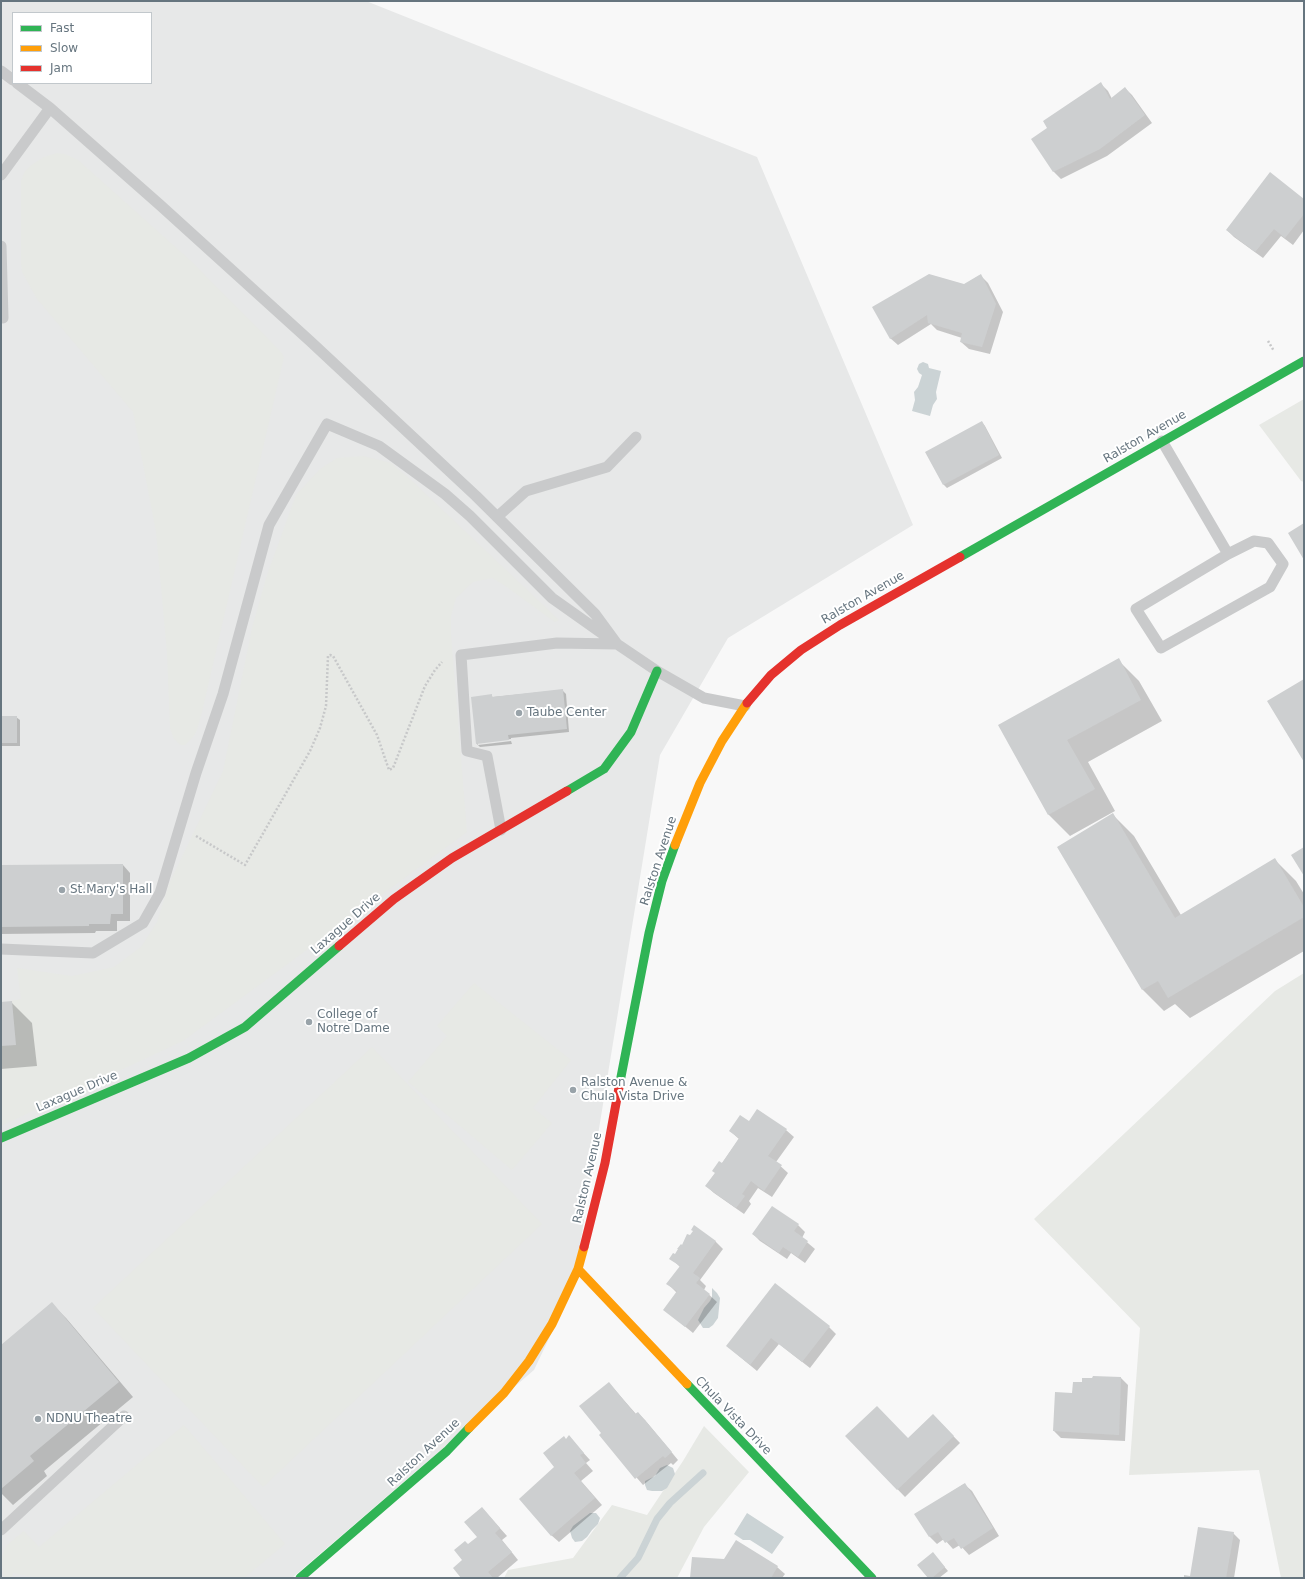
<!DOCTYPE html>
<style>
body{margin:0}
#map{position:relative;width:1305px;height:1579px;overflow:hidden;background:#f8f8f8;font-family:"DejaVu Sans",sans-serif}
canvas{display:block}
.frame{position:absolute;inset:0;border:2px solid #66757f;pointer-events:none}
.legend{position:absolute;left:12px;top:12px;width:140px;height:72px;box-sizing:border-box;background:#fff;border:1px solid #c2c8cc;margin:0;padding:5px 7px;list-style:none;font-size:12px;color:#66757f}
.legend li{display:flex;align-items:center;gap:8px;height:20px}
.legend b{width:20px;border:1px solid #c2c8cc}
</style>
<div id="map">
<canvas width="1305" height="1579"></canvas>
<div class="frame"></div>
<ul class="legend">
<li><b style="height:5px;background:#30b455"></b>Fast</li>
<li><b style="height:5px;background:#ff9f0a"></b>Slow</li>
<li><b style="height:5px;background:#e5322d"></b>Jam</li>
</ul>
</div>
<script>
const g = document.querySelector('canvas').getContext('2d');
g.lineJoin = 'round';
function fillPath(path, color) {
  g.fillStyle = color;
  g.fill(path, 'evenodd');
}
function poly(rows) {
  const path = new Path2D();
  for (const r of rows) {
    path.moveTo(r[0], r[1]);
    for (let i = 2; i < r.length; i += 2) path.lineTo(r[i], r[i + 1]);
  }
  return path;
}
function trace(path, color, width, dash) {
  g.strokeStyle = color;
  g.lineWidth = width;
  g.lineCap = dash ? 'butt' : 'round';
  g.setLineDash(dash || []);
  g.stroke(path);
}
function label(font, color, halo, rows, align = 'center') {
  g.font = font + ' "DejaVu Sans",sans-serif';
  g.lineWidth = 4;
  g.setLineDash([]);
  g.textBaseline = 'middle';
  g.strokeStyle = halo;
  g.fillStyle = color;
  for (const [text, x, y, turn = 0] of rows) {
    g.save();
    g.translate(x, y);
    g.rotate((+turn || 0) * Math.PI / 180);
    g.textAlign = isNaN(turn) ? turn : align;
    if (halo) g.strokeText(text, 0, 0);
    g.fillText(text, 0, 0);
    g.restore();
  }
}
const built = poly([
 [1,1,366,1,757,157,913,525,728,638,660,755,573,1288,534,1370,292,1578,1,1578],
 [13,13,151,13,151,83,13,83]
]);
const green = poly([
 [57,153,65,154,78,160,191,261,281,352,284,357,202,712,197,730,194,736,185,745,181,745,177,742,173,737,170,728,167,653,156,532,133,412,37,299,22,272,21,263,21,181,24,173,30,166,44,157],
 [1304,399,1304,482,1301,481,1259,425],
 [363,456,391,463,411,480,559,620,555,622,552,620,504,585,492,578,473,582,456,598,451,616,451,635,467,832,183,1041,1,1126,1,1046,16,1045,12,1001,21,999,17,968,72,976,114,967,141,947,157,922,169,884,223,771,252,628,267,575,296,495,320,469,337,458],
 [1304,973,1304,1578,1281,1578,1259,1470,1129,1475,1140,1328,1034,1219,1275,991],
 [474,983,571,1060,533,1108,552,1123,512,1170,408,1082,447,1036,437,1026],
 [372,1047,542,1224,263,1487,93,1308],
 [184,1425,285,1544,244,1578,39,1578,13,1573,12,1578,4,1578,1,1560,4,1551,7,1545,24,1531,39,1547],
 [704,1426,749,1472,704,1527,677,1578,504,1578,508,1570,573,1558,612,1505,647,1515,683,1461]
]);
const water = poly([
 [923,362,928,364,929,368,941,371,936,392,937,399,933,405,930,416,912,411,915,400,914,392,918,387,922,375,919,373,917,369,919,364],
 [712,1288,717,1293,720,1298,718,1318,713,1325,709,1328,703,1328,698,1320,704,1308,710,1301,712,1297],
 [667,1465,673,1468,675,1474,667,1488,662,1491,652,1491,647,1490,645,1485,645,1481,655,1476,660,1468],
 [590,1513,596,1513,600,1518,598,1524,592,1530,587,1537,582,1541,575,1542,572,1538,570,1531,573,1526],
 [747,1513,784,1537,772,1554,750,1540,743,1540,734,1534]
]);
const shadow = poly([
 [1100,83,1108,91,1112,99,1125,88,1132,95,1152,123,1107,156,1061,179,1054,172,1033,139,1048,128],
 [1304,200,1304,230,1293,245,1281,236,1263,258,1234,237,1227,230],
 [980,275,988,283,1003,312,990,354,969,349,961,342,962,338,937,330,931,324,898,345,890,338,964,285],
 [982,422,985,426,1002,458,947,488,944,485,927,452],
 [1118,660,1139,681,1162,721,1088,762,1115,811,1070,836,1049,815,1000,725],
 [562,690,566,694,569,732,511,738,511,739,478,743,478,745,511,741,512,744,480,747,477,744,491,696,493,697],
 [1,717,16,717,20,720,20,746,1,746],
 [1113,815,1134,836,1181,915,1275,860,1296,881,1304,894,1304,951,1190,1018,1175,1004,1164,1011,1143,990,1058,847],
 [123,865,130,873,130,921,117,921,117,931,96,931,95,933,1,934,1,866],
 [11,1002,32,1023,37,1066,1,1069,1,1003],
 [758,1110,786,1130,794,1137,776,1162,788,1173,772,1197,758,1188,749,1201,751,1204,744,1214,714,1193,706,1186,739,1139,730,1131,749,1123],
 [798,1225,805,1232,802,1238,815,1249,805,1263,791,1253,787,1259,760,1241,753,1234],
 [715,1241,723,1249,700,1280,706,1286,704,1290,717,1302,693,1333,665,1310,677,1293,668,1284,680,1267,671,1258,675,1256,682,1246],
 [52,1304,66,1318,133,1397,44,1471,47,1476,13,1505,1,1493,1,1346],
 [829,1327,836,1334,810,1368,779,1344,757,1371,727,1346],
 [1094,1377,1121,1378,1128,1385,1125,1441,1061,1438,1054,1431,1073,1394,1083,1383,1093,1379],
 [609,1383,636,1414,638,1413,645,1420,678,1460,673,1465,671,1463,643,1485,600,1435,602,1433],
 [933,1415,960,1443,905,1497,846,1436,908,1439],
 [569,1437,590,1460,586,1463,593,1471,581,1481,602,1505,559,1542,551,1535,556,1467,566,1440],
 [964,1484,972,1491,999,1536,969,1555,960,1545,953,1549,944,1539,937,1544,930,1537,916,1514],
 [482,1508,507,1536,502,1540,518,1560,497,1578,462,1578,464,1560,468,1546,479,1537],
 [1233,1533,1240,1540,1234,1578,1185,1578,1191,1578],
 [936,1557,948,1571,939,1578,929,1578],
 [724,1560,777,1567,785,1574,782,1578,691,1578]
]);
const stream = poly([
 [620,1578,638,1558,657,1519,670,1503,703,1473]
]);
const building = poly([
 [1101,82,1110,99,1125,87,1145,115,1100,149,1053,172,1031,139,1047,128,1043,121],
 [1270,172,1304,199,1304,214,1285,238,1274,229,1255,252,1226,230],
 [929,274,964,284,981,274,996,304,982,347,960,342,962,333,928,323,927,315,890,339,872,307],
 [982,421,999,455,943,485,925,452],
 [1304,523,1304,560,1288,533],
 [1119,658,1141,700,1067,740,1095,789,1048,815,998,725],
 [1304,679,1304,762,1267,701],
 [563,689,567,729,508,735,509,740,476,744,471,697,492,694,492,697],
 [1,716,17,716,17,743,1,743],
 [1113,813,1175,918,1275,858,1304,907,1304,917,1168,998,1158,981,1142,990,1057,847],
 [1304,847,1304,876,1291,855],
 [123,864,123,914,111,914,110,924,89,924,89,926,1,927,1,865],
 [12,1001,16,1045,1,1046,1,1002],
 [757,1109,787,1129,768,1156,782,1165,764,1191,751,1181,742,1194,745,1196,736,1208,705,1186,715,1173,712,1171,719,1161,722,1163,739,1138,729,1131,740,1115,749,1121],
 [772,1206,799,1224,794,1231,808,1241,798,1257,783,1247,779,1253,752,1234],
 [694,1225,716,1241,693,1273,700,1278,696,1283,710,1294,685,1327,663,1310,677,1291,666,1284,680,1266,669,1259,673,1253,675,1254,678,1249,677,1249,681,1244,682,1245,687,1234,690,1235,693,1231,691,1230],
 [775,1283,830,1326,802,1362,771,1338,750,1365,726,1346],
 [52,1302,119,1382,30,1456,34,1461,1,1489,1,1345],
 [1093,1376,1121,1377,1119,1435,1053,1431,1055,1392,1072,1393,1073,1382,1082,1382,1082,1378,1092,1378],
 [609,1382,635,1414,638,1412,672,1452,665,1458,663,1456,635,1479,599,1435,601,1433,579,1406],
 [877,1406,908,1438,933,1414,954,1436,897,1490,845,1436],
 [569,1435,584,1453,580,1455,586,1463,574,1473,595,1498,551,1536,519,1499,554,1467,543,1453,564,1436,566,1439],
 [965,1483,993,1528,961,1549,954,1538,945,1543,938,1532,929,1537,914,1514],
 [482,1507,500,1528,495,1533,512,1552,488,1572,493,1578,461,1578,453,1568,462,1560,454,1550,465,1541,468,1544,477,1537,464,1522],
 [1198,1527,1234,1532,1226,1578,1184,1578,1184,1575,1190,1576],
 [736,1540,778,1566,771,1578,690,1578,692,1557,724,1559],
 [933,1552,945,1567,932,1578,928,1578,917,1565]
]);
const path = poly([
 [1268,341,1274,351],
 [196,836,245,865,310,751,320,728,326,706,328,656,330,655,333,656,377,735,389,770,393,768,425,686,435,670,442,662]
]);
const lane = poly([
 [1,71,13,80],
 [17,83,50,108,160,205,310,341,476,496,595,614,617,644,657,671,704,698,745,706],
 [1,175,50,108],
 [1,246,3,318],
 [1162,441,1228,554],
 [497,517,526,491,607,467,636,437],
 [1254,541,1268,543,1283,564,1270,587,1161,648,1136,609,1228,554,1254,541],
 [501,830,487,756,467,751,461,655,557,643,617,644],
 [1,949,93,953,143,923,160,893,196,773,223,694,269,525,327,424,379,446,445,494,470,516,552,598,617,644],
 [1,1530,124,1416]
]);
const fast = poly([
 [960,557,1304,361],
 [567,791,604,769,631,732,657,671],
 [620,1082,649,933,662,881,675,845],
 [1,1138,189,1058,245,1027,339,946],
 [687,1384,872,1578],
 [300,1578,447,1451,469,1428]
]);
const slow = poly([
 [675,845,700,783,722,741,747,703],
 [578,1269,687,1384],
 [469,1428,504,1393,529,1361,552,1324,578,1269,584,1247]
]);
const jam = poly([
 [747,703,771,675,801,650,840,625,960,557],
 [339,946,394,899,452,858,567,791],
 [584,1247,605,1163,620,1082]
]);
const markers = [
 [519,713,4,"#99a3a9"],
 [62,890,4,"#99a3a9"],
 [309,1022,4,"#99a3a9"],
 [573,1090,4,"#99a3a9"],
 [38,1419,4,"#99a3a9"]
];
const streetNames = [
 ["Ralston Avenue",1145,437,-30],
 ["Ralston Avenue",863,598,-30],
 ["Ralston Avenue",659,861,-72],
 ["Laxague Drive",346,924,-41],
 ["Laxague Drive",77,1092,-23],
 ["Ralston Avenue",588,1178,-77],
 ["Chula Vista Drive",733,1416,46],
 ["Ralston Avenue",424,1453,-43]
];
const poiNames = [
 ["Taube Center",527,713],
 ["St.Mary's Hall",70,890],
 ["College of",317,1015],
 ["Notre Dame",317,1029],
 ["Ralston Avenue &",581,1083],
 ["Chula Vista Drive",581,1097],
 ["NDNU Theatre",46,1419]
];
fillPath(built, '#e7e8e8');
fillPath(green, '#e7e9e5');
fillPath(water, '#cbd3d5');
fillPath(shadow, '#0003');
trace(stream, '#cbd3d5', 7);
fillPath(building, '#cdcfd0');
trace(path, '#c7c8c9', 2.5, [2, 2]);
trace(lane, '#c9cacb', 11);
trace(fast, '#30b455', 9);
trace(slow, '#ff9f0a', 9);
trace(jam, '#e5322d', 9);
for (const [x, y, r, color] of markers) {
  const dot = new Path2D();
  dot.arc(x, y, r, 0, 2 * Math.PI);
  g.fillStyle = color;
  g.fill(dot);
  trace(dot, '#fff', 1.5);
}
label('12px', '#66757f', '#fff', streetNames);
label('12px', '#66757f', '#fff', poiNames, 'left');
</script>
